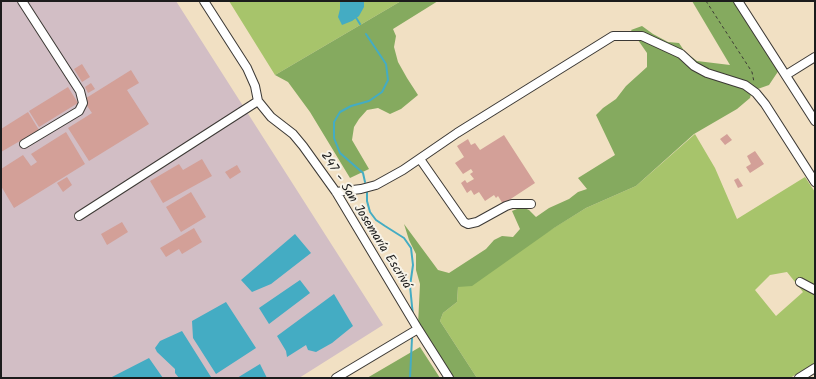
<!DOCTYPE html>
<meta charset="utf-8">
<style>
body{margin:0}
#map{position:relative;width:816px;height:379px;overflow:hidden;background:#f1e0c3;font-family:Kalam,sans-serif}
canvas{display:block}
.frame{position:absolute;inset:0;border:2px solid #1c1c1c;pointer-events:none}
</style>
<div id="map">
<canvas width="816" height="379"></canvas>
<div class="frame"></div>
</div>
<script>
const g = document.querySelector('canvas').getContext('2d');
g.lineJoin = 'round';
function fillPath(path, color) {
  g.fillStyle = color;
  g.fill(path, 'evenodd');
}
function poly(rows) {
  const path = new Path2D();
  for (const r of rows) {
    path.moveTo(r[0], r[1]);
    for (let i = 2; i < r.length; i += 2) path.lineTo(r[i], r[i + 1]);
  }
  return path;
}
function trace(path, color, width, dash) {
  g.strokeStyle = color;
  g.lineWidth = width;
  g.lineCap = dash ? 'butt' : 'round';
  g.setLineDash(dash || []);
  g.stroke(path);
}
function label(font, color, halo, rows, align = 'center') {
  g.font = font + ' Kalam,sans-serif';
  g.lineWidth = 4;
  g.setLineDash([]);
  g.textBaseline = 'middle';
  g.strokeStyle = halo;
  g.fillStyle = color;
  for (const [text, x, y, turn = 0] of rows) {
    g.save();
    g.translate(x, y);
    g.rotate((+turn || 0) * Math.PI / 180);
    g.textAlign = isNaN(turn) ? turn : align;
    if (halo) g.strokeText(text, 0, 0);
    g.fillText(text, 0, 0);
    g.restore();
  }
}
const industrial = poly([
 [1,1,99,1,100,2,102,1,176,1,383,325,299,378,1,378]
]);
const green = poly([
 [229,1,401,1,275,75],
 [695,134,715,168,737,219,805,177,815,192,815,363,790,378,477,378,440,321,443,313,457,302,458,287,586,208,636,186],
 [787,272,803,292,776,316,755,290,770,275]
]);
const forest = poly([
 [401,1,438,1,393,29,396,36,394,47,398,62,407,78,418,95,401,109,390,114,378,108,367,110,359,119,354,127,352,140,369,169,350,178,310,112,288,82,275,75],
 [692,1,735,1,779,70,769,85,752,91,750,98,737,109,694,134,636,186,586,208,554,228,472,286,458,287,457,302,443,313,440,321,477,378,453,378,418,325,420,284,416,270,416,254,409,240,404,224,438,270,449,273,486,249,494,240,502,236,513,237,520,229,512,211,522,207,529,210,536,217,549,208,569,199,578,192,587,189,578,178,615,155,596,115,603,108,616,99,626,86,647,67,647,53,631,30,642,26,653,34,668,42,679,43,685,52,697,61,730,65],
 [420,347,440,378,367,378]
]);
const water = poly([
 [340,1,364,1,364,7,359,16,352,21,342,25,338,17,340,9],
 [295,234,311,253,271,284,252,292,241,280],
 [300,280,310,293,269,324,259,308],
 [334,294,353,326,332,343,316,352,308,350,306,345,287,357,286,351,277,336],
 [226,302,256,348,216,374,193,338,192,321],
 [182,331,211,377,210,378,179,378,175,373,175,369,157,352,155,348,160,341],
 [149,358,163,378,110,378],
 [260,364,267,378,237,378]
]);
const stream = poly([
 [355,16,360,24],
 [365,182,363,173,340,153,334,138,334,122,340,112,351,106,369,101,382,92,388,80,386,64,366,34],
 [367,190,367,201,370,212,376,220,385,226,404,238,411,248,413,265,410,286,413,316],
 [410,378,412,338]
]);
const building = poly([
 [82,64,90,77,82,82,74,69],
 [131,70,139,83,127,90,149,124,89,161,68,128,92,113,83,100],
 [91,83,95,89,88,93,85,87],
 [68,87,78,103,39,127,29,111],
 [28,112,39,130,1,152,1,129],
 [66,132,85,164,14,208,1,186,1,169,23,155,31,166,37,162,31,154],
 [727,134,732,140,725,145,720,139],
 [504,135,535,183,503,204,498,196,496,198,494,195,485,201,479,192,474,195,471,190,467,193,461,183,465,180,467,183,474,179,470,174,473,172,471,169,463,174,455,163,464,157,457,146,468,139,471,145,475,143,480,150],
 [755,151,764,164,750,173,746,167,751,164,747,156],
 [202,159,212,176,163,203,150,181,179,164,183,170],
 [237,165,241,172,230,179,225,172],
 [67,177,72,185,63,192,57,183],
 [738,178,743,186,738,188,734,180],
 [191,192,206,217,181,232,166,207],
 [122,222,128,232,107,245,101,234],
 [194,228,202,242,182,254,179,249,166,257,160,248]
]);
const path = poly([
 [706,1,752,72,754,82]
]);
const minor = poly([
 [22,1,80,91,83,103,79,111,24,144],
 [204,1,247,68,255,86,258,101,271,117,293,134,303,146,336,192,418,329,449,378],
 [738,1,815,121],
 [786,75,815,57],
 [420,159,464,222,468,224,477,222,506,206,512,204,531,204],
 [336,192,361,189,376,185,403,170,457,133,613,36,642,36,681,54,694,66,707,73,745,85,756,93,765,104,815,182],
 [79,216,258,101],
 [800,282,815,290],
 [336,378,418,329],
 [799,378,815,368]
]);
const streetNames = [
 ["247 - San Josemaría Escrivá",365,221,58]
];
fillPath(industrial, '#d2bec5');
fillPath(green, '#a7c46b');
fillPath(forest, '#85aa5f');
fillPath(water, '#44acc3');
trace(stream, '#44acc3', 2);
fillPath(building, '#d3a098');
trace(minor, '#3c3935', 10);
trace(path, '#3c3935', 1, [3, 3]);
trace(minor, '#fff', 8);
label('13px', '#1c1c1c', '#f7f3e8', streetNames);
</script>
